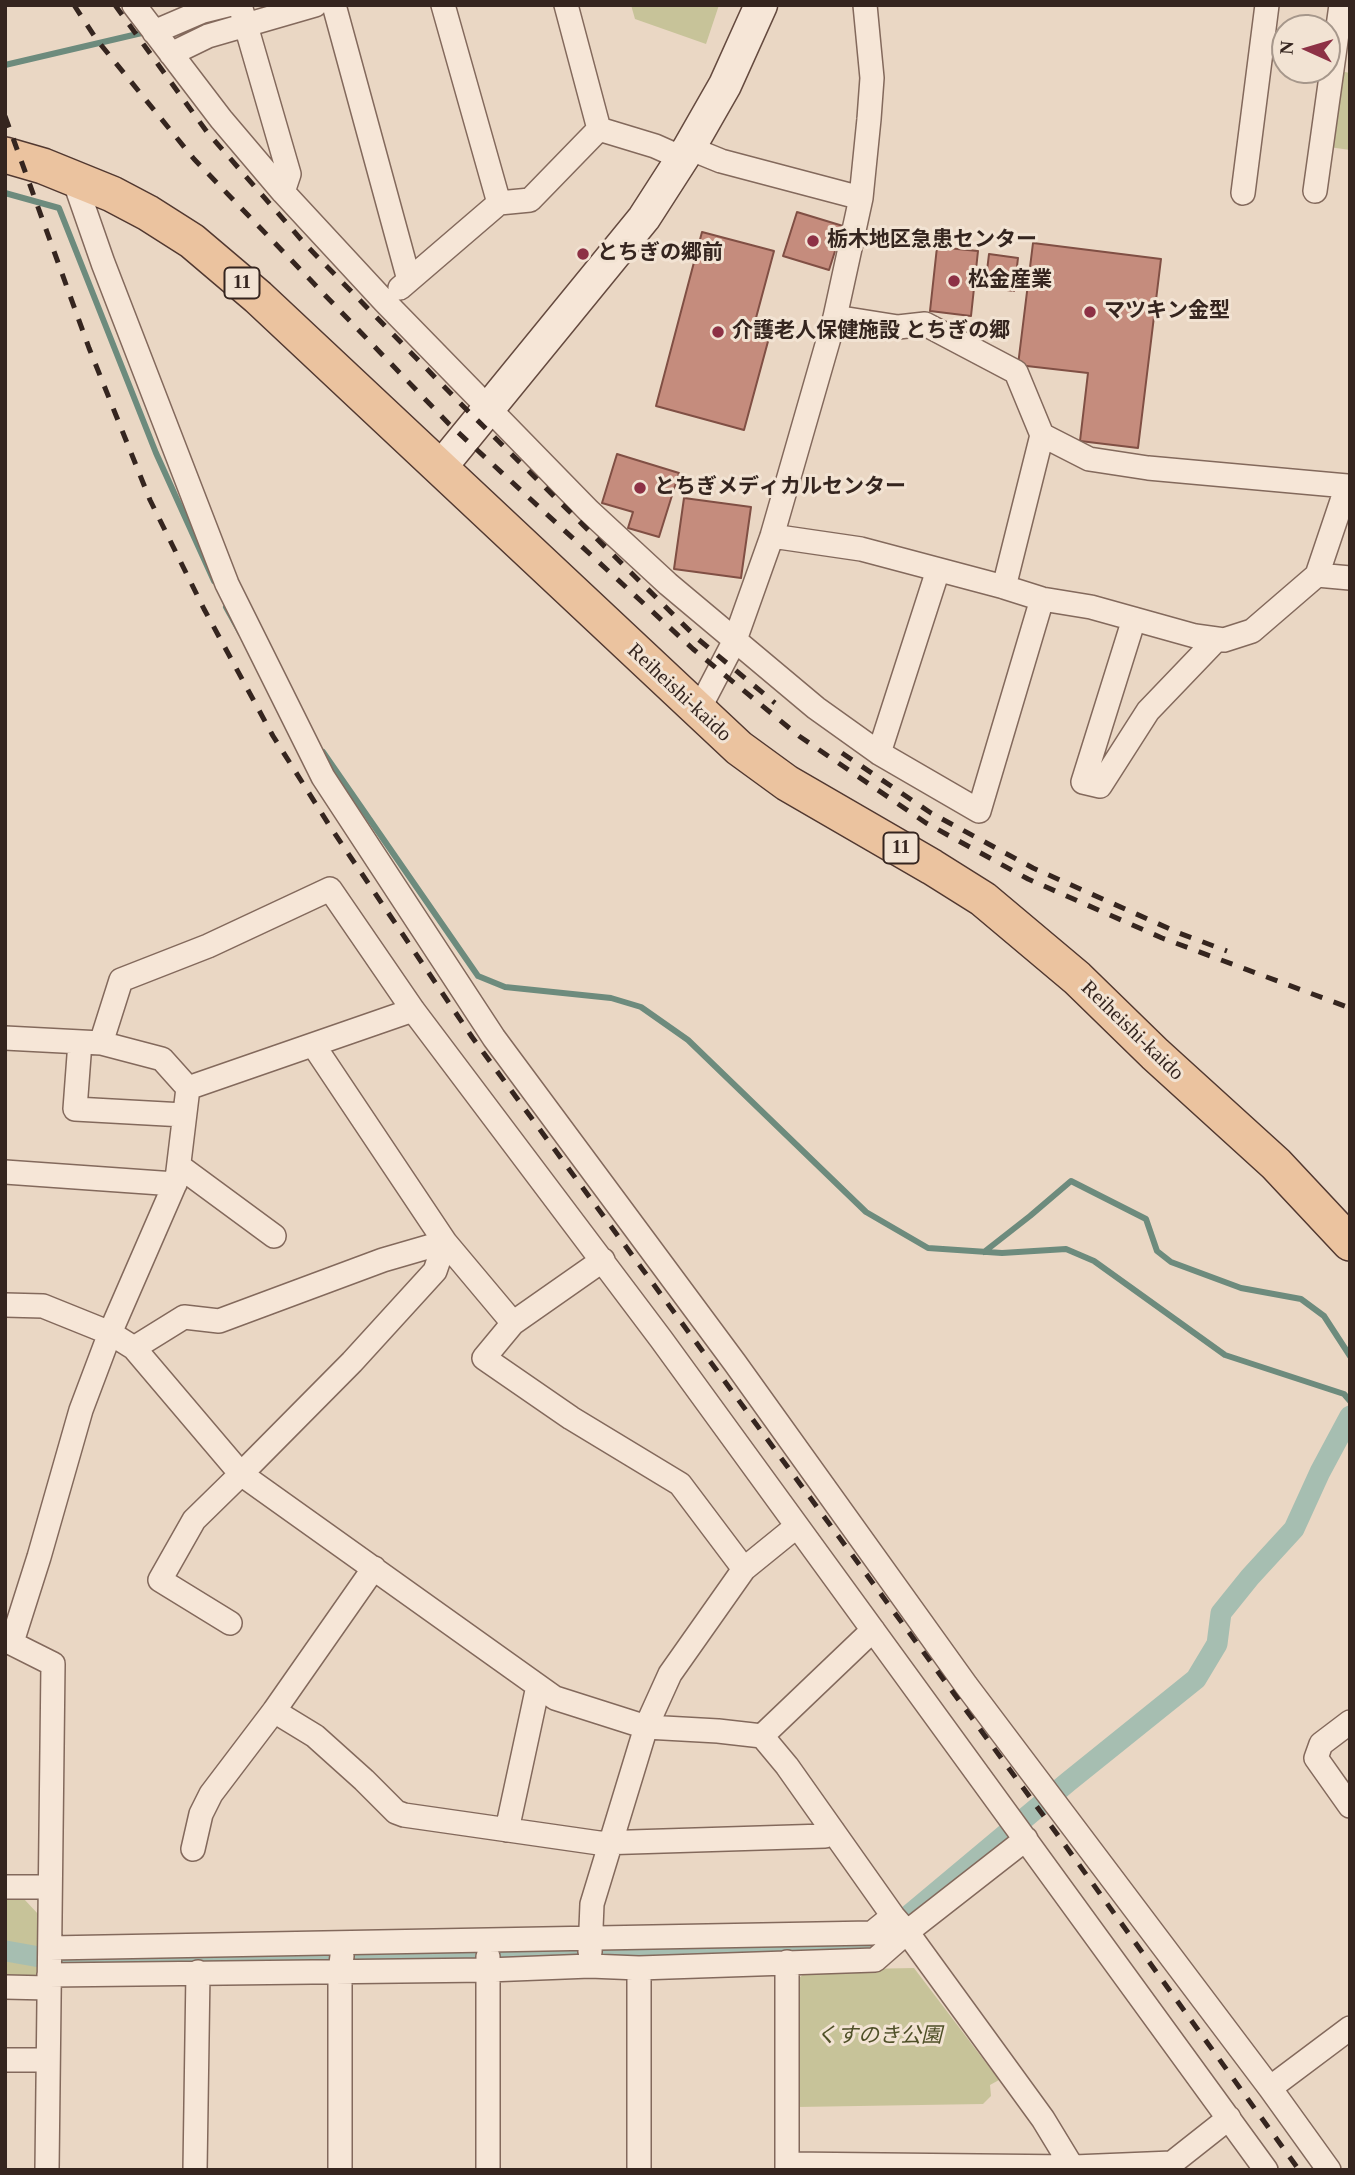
<!DOCTYPE html>
<meta charset="utf-8">
<style>
body{margin:0}
#map{position:relative;width:1355px;height:2175px;overflow:hidden;background:#ead7c4;font-family:"Times New Roman",serif}
canvas{display:block}
.frame{position:absolute;inset:0;border:7px solid #35251f;pointer-events:none}
.north{position:absolute;left:1271px;top:14px;width:70px;height:70px;box-sizing:border-box;background:#f2e3d3;border:2px solid #a6978b;border-radius:50%;rotate:274deg;font-size:19px;font-weight:700;line-height:28px;text-align:center;color:#35251f}
.north::after{content:'';display:block;margin:auto;width:24px;height:32px;background:#8d3145;clip-path:polygon(50% 0,100% 100%,50% 72%,0 100%)}
</style>
<div id="map">
<canvas width="1355" height="2175"></canvas>
<div class="frame"></div>
<div class="north">N</div>
</div>
<script>
const g = document.querySelector('canvas').getContext('2d');
g.lineJoin = 'round';
function fillPath(path, color) {
  g.fillStyle = color;
  g.fill(path, 'evenodd');
}
function poly(rows) {
  const path = new Path2D();
  for (const r of rows) {
    path.moveTo(r[0], r[1]);
    for (let i = 2; i < r.length; i += 2) path.lineTo(r[i], r[i + 1]);
  }
  return path;
}
function trace(path, color, width, dash) {
  g.strokeStyle = color;
  g.lineWidth = width;
  g.lineCap = dash ? 'butt' : 'round';
  g.setLineDash(dash || []);
  g.stroke(path);
}
function label(font, color, halo, rows, align = 'center') {
  g.font = font + ' "Times New Roman","Noto Sans JP",serif';
  g.lineWidth = 6;
  g.setLineDash([]);
  g.textBaseline = 'middle';
  g.strokeStyle = halo;
  g.fillStyle = color;
  for (const [text, x, y, turn = 0] of rows) {
    g.save();
    g.translate(x, y);
    g.rotate((+turn || 0) * Math.PI / 180);
    g.textAlign = isNaN(turn) ? turn : align;
    if (halo) g.strokeText(text, 0, 0);
    g.fillText(text, 0, 0);
    g.restore();
  }
}
const green = poly([
 [631,5,719,5,706,44,635,19],
 [1340,71,1350,73,1350,150,1329,147],
 [5,1899,24,1899,39,1915,38,1983,5,1982],
 [914,1968,999,2080,990,2085,991,2096,983,2104,796,2107,797,1980,808,1970]
]);
const stream = poly([
 [5,65,146,32],
 [5,193,59,208,156,453,214,581],
 [226,607,241,634],
 [323,752,478,976,505,987,611,998,641,1007,688,1040,866,1212,928,1248,1002,1253,1066,1249,1094,1261,1225,1355,1344,1394,1350,1401],
 [984,1252,1030,1216,1071,1181,1146,1219,1157,1251,1171,1262,1241,1288,1301,1299,1324,1316,1350,1356]
]);
const canal = poly([
 [6,1951,62,1961,872,1946,1068,1782,1196,1679,1217,1644,1221,1613,1250,1577,1294,1529,1320,1472,1350,1416]
]);
const building = poly([
 [797,212,843,226,829,270,783,256,797,212],
 [702,232,774,251,753,329,770,334,744,430,656,406,702,232],
 [1033,243,1161,259,1138,448,1080,441,1088,373,1018,365,1033,243],
 [937,247,978,251,971,316,930,311,937,247],
 [989,254,1018,258,1014,291,985,287,989,254],
 [617,454,679,473,659,537,628,528,633,512,602,503,617,454],
 [684,498,751,507,741,578,674,569,684,498]
]);
const street = poly([
 [134,5,221,119,283,192,384,301,589,511,668,584,816,708,879,753,979,811,1042,599],
 [240,5,289,174,283,192],
 [334,5,409,280],
 [443,5,499,203],
 [566,5,599,129],
 [154,32,203,11,227,5],
 [171,54,208,36,315,5],
 [599,129,655,146,682,158],
 [689,148,721,161,861,198],
 [73,177,103,263,227,584,323,777,494,1038,735,1363,966,1685,1270,2088,1350,2028],
 [1315,191,1341,5],
 [1243,193,1267,5],
 [400,288,499,203,530,200,599,129],
 [772,536,861,549,1004,587,1042,599,1091,607,1195,636,1224,640,1252,631,1317,575,1347,486,1148,468,1089,459,1042,435,1016,372,925,324,898,327,835,317],
 [1317,575,1350,578],
 [1004,587,1042,435],
 [1134,619,1083,782,1100,786,1148,711,1217,639],
 [698,711,735,640,772,536,835,317,861,198,869,119,872,78,865,5],
 [879,753,938,570],
 [5,1038,101,1043,162,1059,188,1088,177,1179,110,1333,81,1410,39,1557,12,1642],
 [80,1042,75,1109,184,1115],
 [101,1043,121,980,208,946,330,889,413,1010,661,1339,1266,2170],
 [314,1046,445,1242,513,1323],
 [188,1088,413,1010],
 [179,1166,274,1236],
 [5,1172,175,1184],
 [603,1260,513,1323,484,1358,571,1418,680,1484,744,1569],
 [5,1305,43,1306,110,1333,134,1348,241,1474,352,1362,435,1271,445,1242],
 [134,1348,184,1317,219,1321,383,1260,445,1242],
 [230,1623,160,1580,194,1520,241,1474,555,1698,646,1727,718,1731,762,1736,873,1630],
 [5,1640,53,1664,47,2170],
 [274,1711,315,1736,364,1780,396,1812,404,1815,599,1843,825,1836,833,1831],
 [1350,1722,1321,1744,1316,1758,1350,1806],
 [762,1736,787,1766,893,1916,907,1932,1043,2119,1074,2170],
 [507,1830,538,1686],
 [193,1849,201,1814,211,1794,274,1711,374,1568],
 [5,1887,50,1887],
 [50,1948,872,1933,893,1916],
 [590,1952,592,1904,646,1727,670,1674,744,1569,797,1526],
 [49,1975,488,1970,590,1966,639,1968,875,1960,907,1932,1026,1839],
 [5,1987,49,1988],
 [5,2060,48,2060],
 [1270,2088,1329,2170],
 [787,2164,1074,2167,1172,2163,1229,2118],
 [195,2170,198,1972],
 [340,2170,340,1971,342,1956],
 [488,2170,488,1957],
 [639,2170,639,1968],
 [787,2170,787,1962]
]);
const secondary = poly([
 [440,468,644,218,689,148,725,85,761,5]
]);
const primary = poly([
 [5,155,43,166,112,194,148,213,192,241,258,297,739,748,787,783,932,867,983,899,1077,978,1155,1054,1276,1164,1350,1243]
]);
const rail = poly([
 [74,5,97,40,194,159,449,424,693,649,799,736,926,823,1028,879,1162,938,1350,1008],
 [115,5,207,132,305,244,463,406,698,639,775,703],
 [5,116,89,348,150,500,204,609,273,736,331,828,472,1037,1057,1834,1299,2170],
 [842,753,931,813,1033,868,1179,933,1227,951]
]);
const markers = [
 [813,241,7,"#8d3145"],
 [583,254,7,"#8d3145"],
 [954,281,7,"#8d3145"],
 [1090,312,7,"#8d3145"],
 [718,332,7,"#8d3145"],
 [640,488,7,"#8d3145"]
];
const shields = [
 [242,283,35],
 [901,848,35]
];
const shieldNames = [
 ["11",242,283],
 ["11",901,848]
];
const poiNames = [
 ["栃木地区急患センター",827,241],
 ["とちぎの郷前",597,254],
 ["松金産業",968,281],
 ["マツキン金型",1104,312],
 ["介護老人保健施設 とちぎの郷",732,332],
 ["とちぎメディカルセンター",654,488]
];
const streetNames = [
 ["Reiheishi-kaido",679,693,43],
 ["Reiheishi-kaido",1132,1031,44]
];
const parkNames = [
 ["くすのき公園",879,2036]
];
fillPath(green, '#c7c399');
trace(stream, '#6d8b7d', 6);
trace(canal, '#a6beb1', 21);
fillPath(building, '#c58c7d');
trace(building, '#804f44', 2);
trace(street, '#83695c', 26);
trace(secondary, '#654a3f', 35);
trace(primary, '#513830', 38);
trace(street, '#f6e6d7', 23);
trace(secondary, '#f6e6d7', 32);
trace(primary, '#ebc39f', 35);
trace(rail, '#35251f', 5, [12, 12]);
for (const [x, y, r, color] of markers) {
  const dot = new Path2D();
  dot.arc(x, y, r, 0, 2 * Math.PI);
  g.fillStyle = color;
  g.fill(dot);
  trace(dot, '#f2e3d3', 2.5);
}
for (const [x, y, w] of shields) {
  const box = new Path2D();
  box.roundRect(x - w / 2, y - 15.5, w, 31, 5);
  g.fillStyle = '#f2e3d3';
  g.fill(box);
  trace(box, '#35251f', 2);
}
label('bold 19px', '#35251f', null, shieldNames);
label('bold 21px', '#35251f', '#f2e3d3', poiNames, 'left');
label('21px', '#35251f', '#f2e3d3', streetNames);
label('italic 21px', '#4e4f27', '#f2e3d3', parkNames);
</script>
